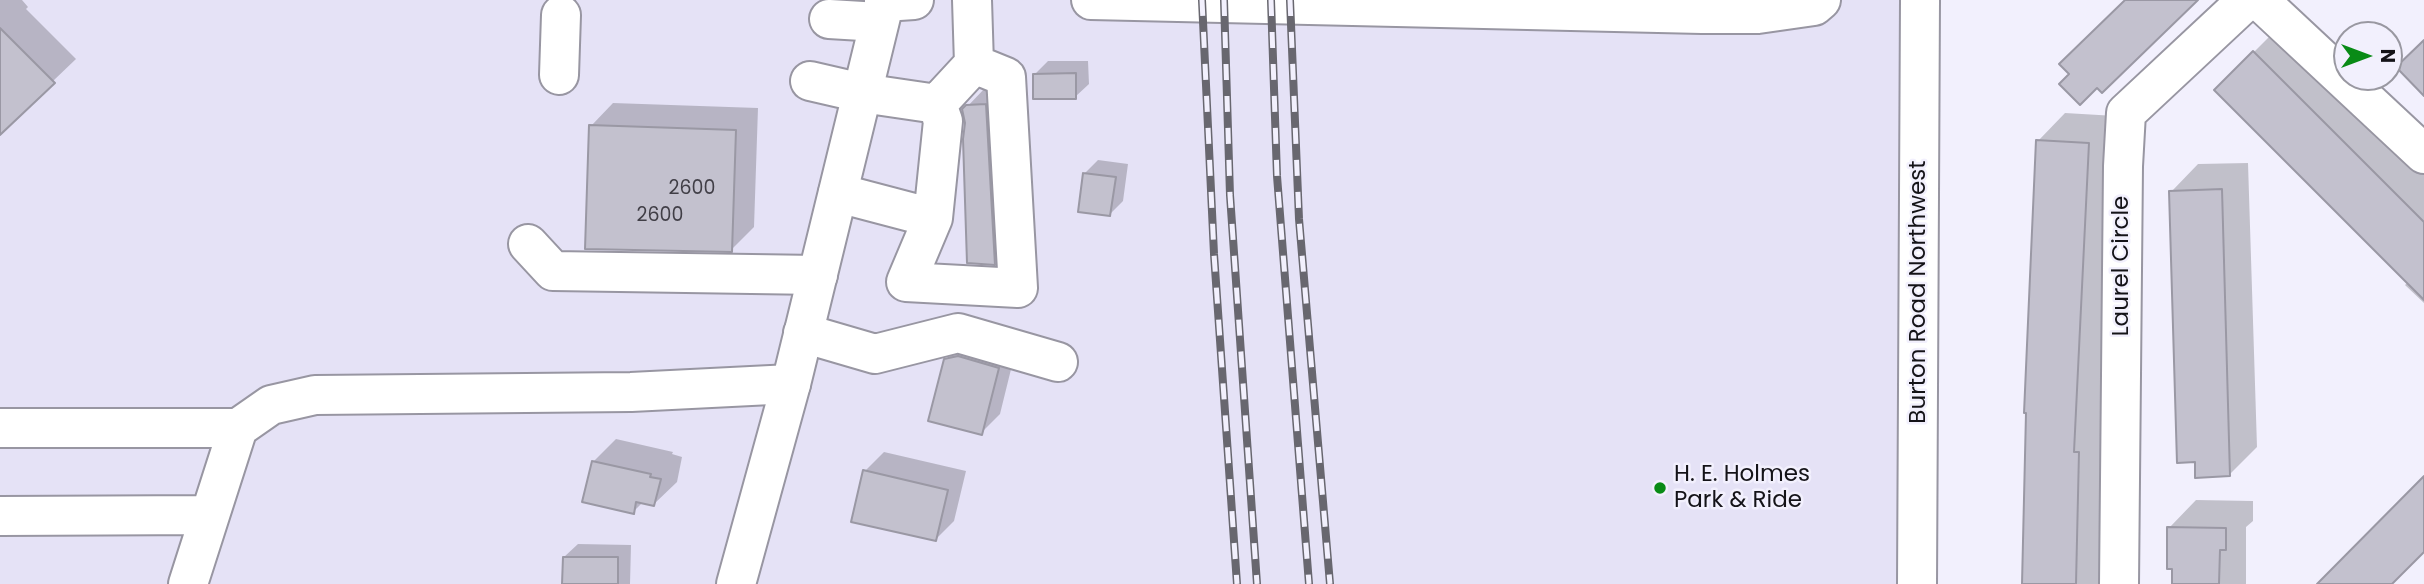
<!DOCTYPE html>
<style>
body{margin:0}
#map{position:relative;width:2424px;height:584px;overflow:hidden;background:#f2f0fd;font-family:Poppins,sans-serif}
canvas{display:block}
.north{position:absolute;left:2333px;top:21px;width:70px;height:70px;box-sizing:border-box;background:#f2f0fd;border:2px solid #9998a1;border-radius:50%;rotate:90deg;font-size:19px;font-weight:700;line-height:28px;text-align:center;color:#141318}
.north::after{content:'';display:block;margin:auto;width:24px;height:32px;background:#098b16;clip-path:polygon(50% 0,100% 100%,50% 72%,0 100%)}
</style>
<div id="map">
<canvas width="2424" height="584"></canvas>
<div class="north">N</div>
</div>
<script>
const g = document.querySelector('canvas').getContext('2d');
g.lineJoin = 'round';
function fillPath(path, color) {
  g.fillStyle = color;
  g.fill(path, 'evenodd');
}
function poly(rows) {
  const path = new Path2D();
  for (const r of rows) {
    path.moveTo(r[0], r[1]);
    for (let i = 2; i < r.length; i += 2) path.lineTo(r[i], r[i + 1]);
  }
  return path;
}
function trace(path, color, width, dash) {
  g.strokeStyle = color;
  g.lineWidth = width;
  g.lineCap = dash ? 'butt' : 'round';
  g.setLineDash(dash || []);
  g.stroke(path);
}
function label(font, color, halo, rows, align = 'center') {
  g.font = font + ' Poppins,sans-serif';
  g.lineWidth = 5;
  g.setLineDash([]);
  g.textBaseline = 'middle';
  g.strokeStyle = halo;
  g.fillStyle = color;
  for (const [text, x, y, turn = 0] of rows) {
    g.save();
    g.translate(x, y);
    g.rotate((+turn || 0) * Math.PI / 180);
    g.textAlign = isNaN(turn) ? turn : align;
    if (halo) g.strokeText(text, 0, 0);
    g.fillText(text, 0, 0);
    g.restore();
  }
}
const built = poly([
 [0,0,1922,0,1923,584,0,584]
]);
const shadow = poly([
 [0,0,22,0,28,7,26,9,76,59,53,81,0,125],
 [2281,25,2424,168,2424,303,2405,285,2408,282,2216,90],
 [1048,61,1088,61,1089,84,1075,97,1034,75],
 [1004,86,1013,245,994,263,964,110,986,87],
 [613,103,758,108,754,227,731,250,591,126],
 [2065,113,2116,116,2101,425,2106,425,2102,584,2024,584,2038,141],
 [1098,160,1128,164,1123,201,1109,215,1085,173],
 [2248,163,2257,447,2229,475,2171,192,2198,164],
 [964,341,1016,349,1000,414,981,433,946,360],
 [616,439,673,452,672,454,682,457,677,482,654,504,643,502,633,512,593,462],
 [884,452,966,471,954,521,936,539,865,471],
 [2196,500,2253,501,2253,521,2246,527,2246,584,2173,584,2169,528],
 [578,544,631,545,630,584,564,584,564,557]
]);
const building = poly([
 [2125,0,2198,0,2102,93,2097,88,2080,105,2059,84,2069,74,2059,64,2125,0],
 [0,28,55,83,0,135,0,28],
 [2424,40,2424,96,2396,67,2424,40],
 [2253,51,2424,222,2424,300,2214,90,2253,51],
 [1076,73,1076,99,1033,99,1033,74,1076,73],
 [986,104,995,265,967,263,963,139,965,123,962,109,966,105,986,104],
 [589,125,736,130,732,252,585,249,589,125],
 [2036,140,2089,143,2074,452,2079,452,2076,584,2022,584,2026,413,2024,413,2036,140],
 [1083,173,1116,177,1110,216,1078,212,1083,173],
 [2222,189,2230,476,2195,478,2195,462,2177,463,2169,191,2222,189],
 [958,356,999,368,982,435,928,421,944,359,958,356],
 [592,461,651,474,650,477,661,479,654,506,636,502,634,514,582,502,592,461],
 [863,470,948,490,936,541,851,522,863,470],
 [2424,476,2424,552,2392,584,2317,584,2424,476],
 [2167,527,2226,528,2226,550,2220,550,2219,584,2172,584,2172,569,2167,569,2167,527],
 [563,557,618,557,618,584,562,584,563,557]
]);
const minor = poly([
 [1091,0,1702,14,1758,14,1814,6,1821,0],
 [2259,0,2424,154],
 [884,2,914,0],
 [829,19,879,22],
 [559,75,561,15],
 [810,81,862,93,937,104],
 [937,104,943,121,933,218,906,282,1018,288,1006,77,974,64],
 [937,104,974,64,972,0],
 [838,193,933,218],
 [528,244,553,271,818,275],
 [803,333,875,354,958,333,1058,362],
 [0,428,238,428],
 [0,516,210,515],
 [188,584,238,428,271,405,315,395,631,392,791,384],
 [1917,584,1920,0],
 [2119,584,2123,166,2126,113,2247,0]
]);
const major = poly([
 [736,584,791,384,885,0]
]);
const rail = poly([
 [1202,0,1214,254,1237,584],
 [1224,0,1230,195,1257,584],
 [1271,0,1277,176,1309,584],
 [1290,0,1299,219,1330,584]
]);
const markers = [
 [1660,488,7,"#098b16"]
];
const numberNames = [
 ["2600",692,189],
 ["2600",660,216]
];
const streetNames = [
 ["Laurel Circle",2122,266,-90],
 ["Burton Road Northwest",1919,292,-90]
];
const poiNames = [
 ["H. E. Holmes",1674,475],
 ["Park & Ride",1674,501]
];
fillPath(built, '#e5e2f6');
fillPath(shadow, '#0003');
fillPath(building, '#c3c1ce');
trace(building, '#9a98a4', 2);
trace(minor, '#9896a2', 42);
trace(major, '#9896a2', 42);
trace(minor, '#fff', 38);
trace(major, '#fff', 38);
trace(rail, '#68676f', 8);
trace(rail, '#f2f0fd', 5, [16]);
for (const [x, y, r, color] of markers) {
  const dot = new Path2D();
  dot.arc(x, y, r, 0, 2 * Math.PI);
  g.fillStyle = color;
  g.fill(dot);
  trace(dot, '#f2f0fd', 2.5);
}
label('19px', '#403e46', null, numberNames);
label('23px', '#141318', '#f2f0fd', streetNames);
label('23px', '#141318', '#f2f0fd', poiNames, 'left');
</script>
